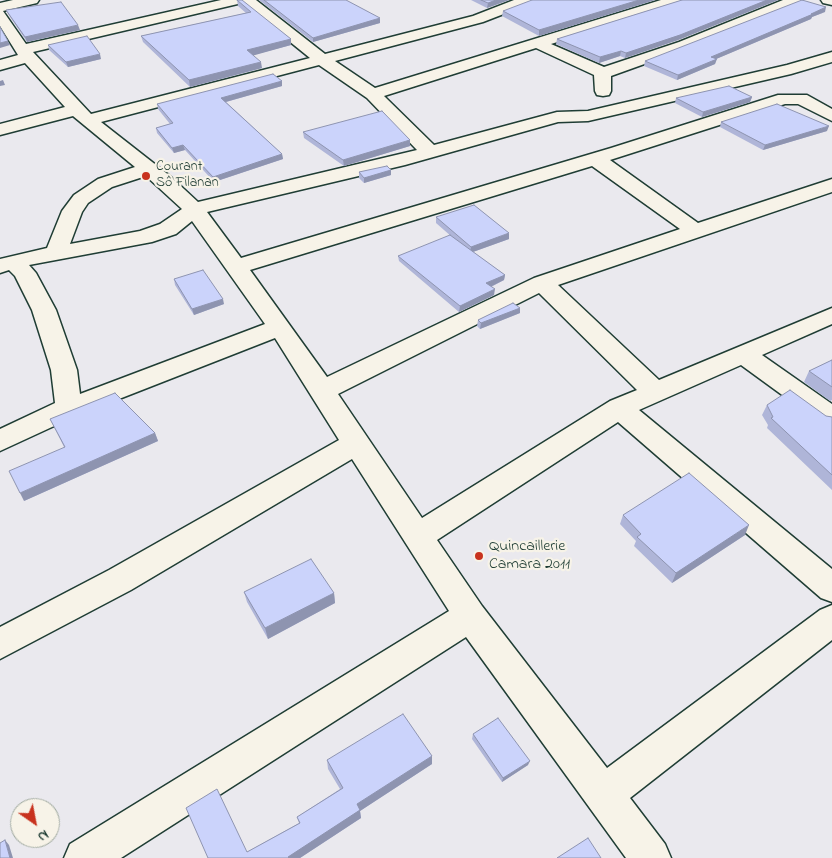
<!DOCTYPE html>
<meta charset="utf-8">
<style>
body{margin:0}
#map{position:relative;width:832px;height:858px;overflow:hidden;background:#eae9ee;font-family:"Indie Flower",sans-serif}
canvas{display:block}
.north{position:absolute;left:10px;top:798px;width:50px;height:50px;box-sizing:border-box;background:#f7f3e8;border:1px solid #a1aaa0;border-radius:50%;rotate:147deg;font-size:14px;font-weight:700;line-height:20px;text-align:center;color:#1f3d34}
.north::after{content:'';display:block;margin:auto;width:18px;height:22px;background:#c8321e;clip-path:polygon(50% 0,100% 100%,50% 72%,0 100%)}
</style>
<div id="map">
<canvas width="832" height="858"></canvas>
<div class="north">N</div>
</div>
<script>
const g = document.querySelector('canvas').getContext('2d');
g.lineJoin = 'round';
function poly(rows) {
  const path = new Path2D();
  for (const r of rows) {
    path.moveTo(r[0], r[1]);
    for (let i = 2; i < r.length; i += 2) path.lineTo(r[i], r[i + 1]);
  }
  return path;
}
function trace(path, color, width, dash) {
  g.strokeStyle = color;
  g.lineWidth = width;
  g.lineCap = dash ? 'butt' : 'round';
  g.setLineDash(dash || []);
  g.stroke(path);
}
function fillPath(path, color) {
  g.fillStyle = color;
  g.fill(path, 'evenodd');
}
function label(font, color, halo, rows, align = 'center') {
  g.font = font + ' "Indie Flower",sans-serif';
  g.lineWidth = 4.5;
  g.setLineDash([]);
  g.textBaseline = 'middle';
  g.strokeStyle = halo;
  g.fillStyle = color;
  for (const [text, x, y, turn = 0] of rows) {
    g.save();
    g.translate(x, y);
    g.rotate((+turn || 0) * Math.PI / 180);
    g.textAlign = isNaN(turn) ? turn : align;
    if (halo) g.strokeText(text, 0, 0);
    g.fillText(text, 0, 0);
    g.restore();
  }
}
const minor = poly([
 [13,0,39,0,37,3,3,11,26,44,221,0,256,0,325,54,473,16,514,0,534,0,532,3,483,22,335,61,375,88,661,0,683,0,681,3,551,44,604,67,679,42,783,0,802,0,800,3,689,48,611,76,611,91,609,95,603,96,597,95,595,91,594,75,536,48,384,96,434,145,557,112,588,111,787,65,832,52,832,62,791,74,588,121,558,122,405,165,207,212,241,258,611,148,778,95,807,95,832,109,832,121,798,104,785,104,610,160,698,223,832,179,832,192,558,285,659,380,832,308,832,324,762,355,832,404,832,427,822,424,741,365,639,410,832,569,832,602,821,598,618,422,437,540,482,606,607,768,820,610,832,605,832,640,630,798,665,844,671,858,626,858,466,637,121,858,64,858,70,844,449,611,352,459,131,590,0,659,0,627,109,570,339,440,275,338,78,415,0,451,0,429,55,403,51,370,32,310,15,276,9,270,0,273,0,259,47,248,62,211,74,195,98,179,135,167,73,116,0,135,0,124,65,107,25,63,0,70,0,60,18,55,0,26,0,3,13,0],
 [242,3,310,58,91,114,33,52,242,3],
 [319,65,367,98,417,150,198,202,170,176,101,122,319,65],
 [592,166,680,229,534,278,327,377,250,270,592,166],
 [146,176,182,209,160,224,140,231,70,244,82,212,88,203,112,187,146,176],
 [192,221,265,324,80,394,77,370,56,310,36,273,29,265,152,242,176,234,192,221],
 [539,293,637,390,610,401,422,518,338,394,539,293],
 [821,0,832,0,832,5,823,3,821,0]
]);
const wall = poly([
 [237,0,291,39,291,45,253,55,262,68,190,87,143,42,141,36,246,13,238,6],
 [259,0,346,0,380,23,313,42],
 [471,0,509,0,487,8],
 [655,0,539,36,502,16,503,11],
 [682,0,778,0,678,40,625,58,620,56,599,63,556,44,557,39],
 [6,10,80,30,27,42,8,14],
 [825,12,812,17,811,19,716,59,715,64,677,80,644,66,645,61],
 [48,45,101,59,68,67,49,50],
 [282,81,282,86,226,102,282,154,283,159,214,182,185,150,174,153,157,133,156,128,170,124,158,109,157,104],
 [752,97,750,102,702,117,675,103,676,98],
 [721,122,827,131,763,150,720,127],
 [303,132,410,146,344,166,304,138],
 [391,170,391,175,364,183,359,178,359,172],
 [436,217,509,239,473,252,505,275,504,280,491,287,494,295,459,312,399,261,398,256,452,237,436,223],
 [174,279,224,304,194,315,175,285],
 [520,308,520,313,480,329,477,326,478,320],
 [832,360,832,400,830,401,804,382,809,371],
 [767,405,832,417,832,490,767,428,768,425,762,415],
 [50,419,155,433,158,441,24,501,64,447],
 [623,515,745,535,672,583,634,546,636,541,620,524],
 [244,592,334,593,335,603,268,639,247,602],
 [473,734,528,765,502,782,472,739],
 [432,756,432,764,360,811,361,818,300,858,208,858,247,852,299,823,297,817,340,789,328,769,327,760]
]);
const shadedWall = poly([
 [496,0,509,0,487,8,488,3],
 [639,0,655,0,539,36,539,30],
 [767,0,778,0,678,40,625,58,626,53],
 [826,7,825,12,812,17,811,19,709,62,711,57],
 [380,18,380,23,313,42,313,38],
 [78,25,80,30,40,39,27,42,25,37],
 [291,39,291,45,248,57,247,50],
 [8,41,10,45,0,48,0,43],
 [621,51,620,56,599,63,600,57],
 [100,54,101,59,68,67,66,62],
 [717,59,715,64,677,80,678,75],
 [261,62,262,68,190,87,189,80],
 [3,80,5,85,0,86,0,81],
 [282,81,282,86,222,103,221,98],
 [752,97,750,102,702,117,703,112],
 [829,126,827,131,763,150,765,145],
 [410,140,410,146,344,166,343,160],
 [183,145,185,150,174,153,172,148],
 [282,154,283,159,214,182,213,177],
 [391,170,391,175,364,183,364,178],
 [509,233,509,239,470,253,471,247],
 [505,275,504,280,486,289,486,283],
 [495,289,494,295,459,312,460,306],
 [223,299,224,304,194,315,192,309],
 [520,308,520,313,480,329,481,323],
 [155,433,158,441,24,501,20,493],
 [749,525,745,535,672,583,676,573],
 [334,593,335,603,268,639,265,628],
 [432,756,432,764,360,811,361,818,300,858,289,858,288,857,357,804],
 [530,761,528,765,502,782,503,778],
 [5,840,9,845,13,858,10,858]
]);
const building = poly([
 [237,0,242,0,291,39,247,50,261,62,189,80,141,36,251,12,237,0],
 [264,0,346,0,380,18,313,38,264,0],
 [481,0,496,0,488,3,481,0],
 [532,0,639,0,539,30,503,11,532,0],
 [682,0,767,0,680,35,626,53,621,51,600,57,557,39,682,0],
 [802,0,826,7,811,14,813,14,711,57,717,59,678,75,645,61,802,0],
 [61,2,78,25,25,37,6,10,61,2],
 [0,27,8,41,0,43,0,27],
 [87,36,100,54,66,62,48,45,87,36],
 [273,74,282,81,221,98,282,154,213,177,183,145,172,148,156,128,173,123,157,104,273,74],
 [729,86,752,97,703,112,676,98,729,86],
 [777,104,829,126,765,145,721,122,777,104],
 [382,111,410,140,343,160,303,132,382,111],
 [387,166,391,170,364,178,359,172,387,166],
 [474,205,509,233,471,247,436,217,474,205],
 [450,235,505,275,486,283,495,289,460,306,398,256,450,235],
 [203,270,223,299,192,309,174,279,203,270],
 [513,303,520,308,481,323,478,320,513,303],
 [832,360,832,387,809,371,832,360],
 [790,390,826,416,832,417,832,475,771,418,773,417,767,405,790,390],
 [115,393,155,433,20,493,9,471,65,447,50,419,115,393],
 [689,473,749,525,676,573,637,537,641,534,623,515,689,473],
 [311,559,334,593,265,628,244,592,311,559],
 [403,714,432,756,357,804,360,810,288,857,289,858,208,858,186,808,217,789,247,852,300,823,297,817,343,788,327,760,403,714],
 [498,718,530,761,503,778,473,734,498,718],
 [588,838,601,858,557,858,588,838],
 [5,840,10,858,0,858,0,843,5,840]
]);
const markers = [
 [146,176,5,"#c8321e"],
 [479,556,5,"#c8321e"]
];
const farPoinames = [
 ["Courant",156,168],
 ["Sô Filanan",156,184]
];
const poiNames = [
 ["Quincaillerie",489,547],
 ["Camara 2011",489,565]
];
trace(minor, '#1f3d34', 3);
fillPath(minor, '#f7f3e8');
fillPath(wall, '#afb5d8');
fillPath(shadedWall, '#8e94b0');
fillPath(building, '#cbd3fb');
trace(building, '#8e94b0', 1);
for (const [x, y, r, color] of markers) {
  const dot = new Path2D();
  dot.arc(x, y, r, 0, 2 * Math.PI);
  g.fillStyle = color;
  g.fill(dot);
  trace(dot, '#f7f3e8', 2);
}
label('14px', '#1f3d34', '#f7f3e8', farPoinames, 'left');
label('16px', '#1f3d34', '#f7f3e8', poiNames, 'left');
</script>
